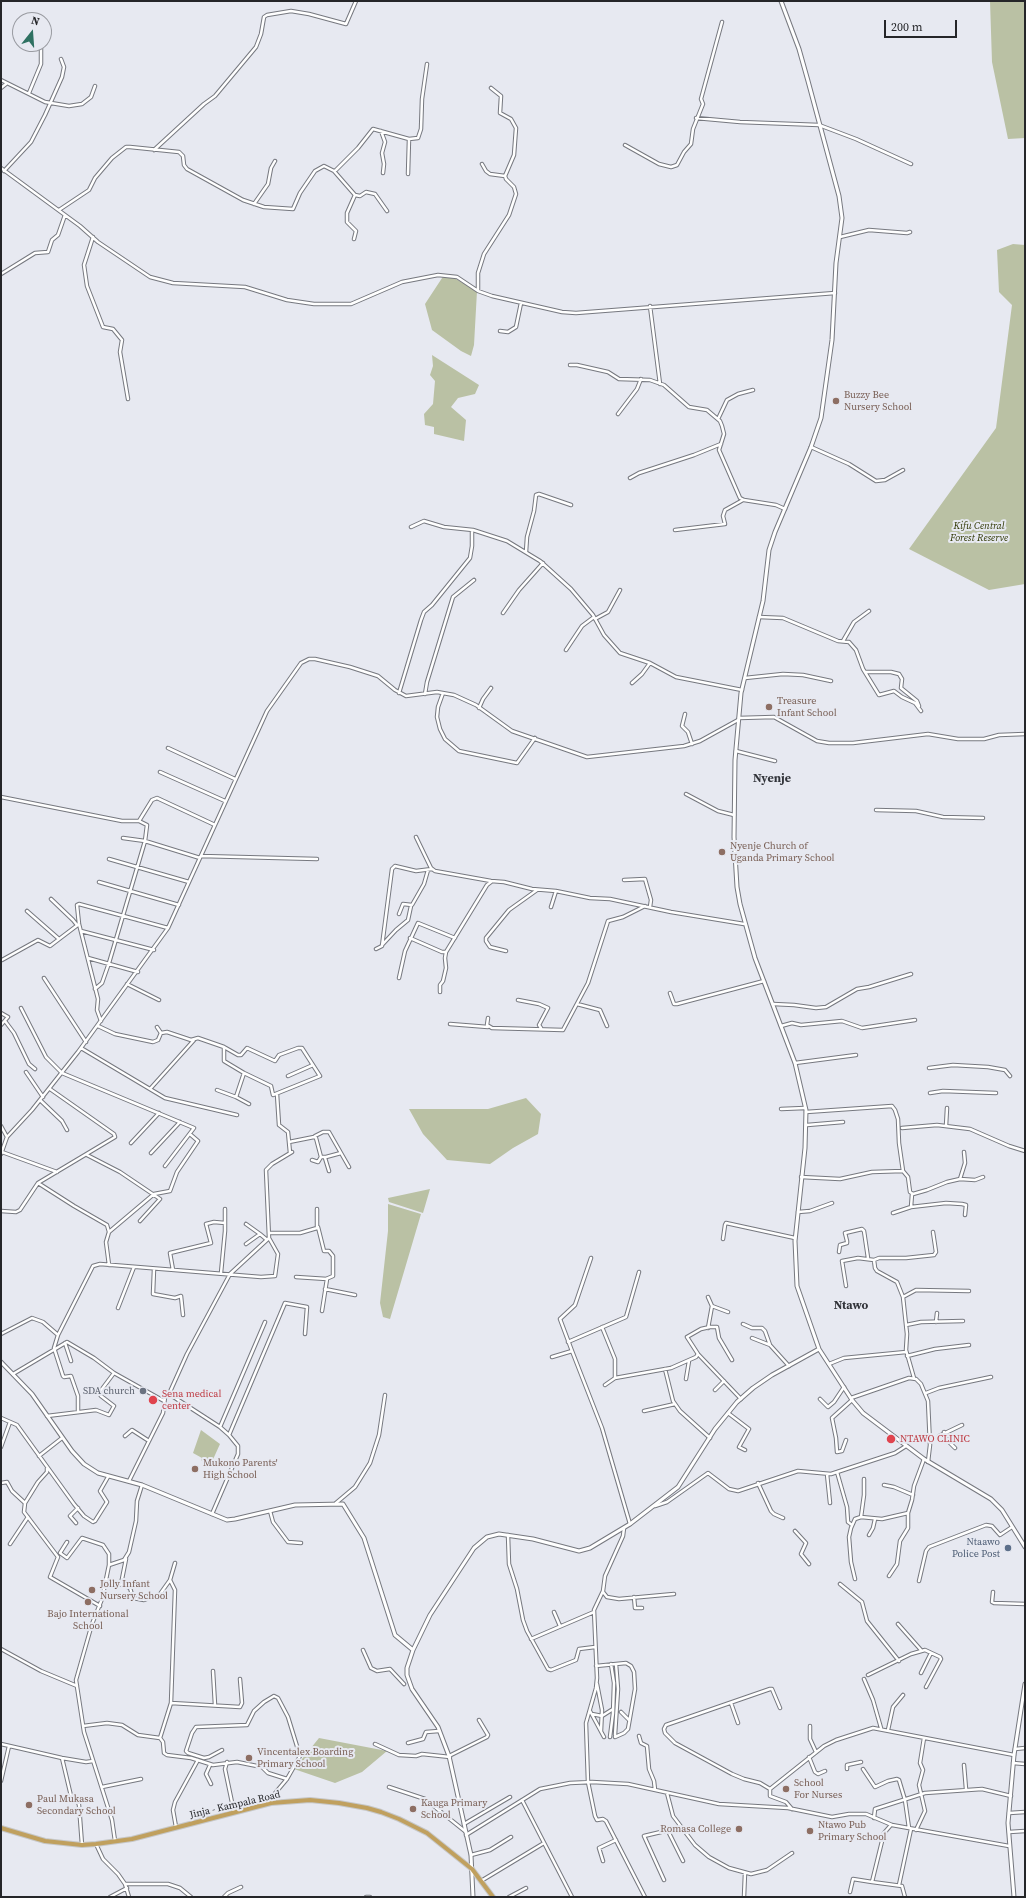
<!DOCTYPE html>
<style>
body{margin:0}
#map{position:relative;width:1026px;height:1898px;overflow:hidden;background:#e7e9f1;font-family:"Source Serif 4",serif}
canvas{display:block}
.frame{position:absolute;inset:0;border:2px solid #252629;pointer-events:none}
.north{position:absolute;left:12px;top:12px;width:40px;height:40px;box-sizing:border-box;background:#e7e9f1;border:1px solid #999ba1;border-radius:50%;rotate:17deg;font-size:11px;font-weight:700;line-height:16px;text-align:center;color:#252629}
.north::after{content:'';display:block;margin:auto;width:14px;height:18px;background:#2f7162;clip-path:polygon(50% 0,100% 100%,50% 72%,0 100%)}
.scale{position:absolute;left:884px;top:20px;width:73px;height:18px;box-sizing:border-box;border:2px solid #252629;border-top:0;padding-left:5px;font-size:12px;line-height:14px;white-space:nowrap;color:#252629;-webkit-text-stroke:3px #e7e9f1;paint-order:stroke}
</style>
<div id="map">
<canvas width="1026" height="1898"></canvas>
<div class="frame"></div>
<div class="north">N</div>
<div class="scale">200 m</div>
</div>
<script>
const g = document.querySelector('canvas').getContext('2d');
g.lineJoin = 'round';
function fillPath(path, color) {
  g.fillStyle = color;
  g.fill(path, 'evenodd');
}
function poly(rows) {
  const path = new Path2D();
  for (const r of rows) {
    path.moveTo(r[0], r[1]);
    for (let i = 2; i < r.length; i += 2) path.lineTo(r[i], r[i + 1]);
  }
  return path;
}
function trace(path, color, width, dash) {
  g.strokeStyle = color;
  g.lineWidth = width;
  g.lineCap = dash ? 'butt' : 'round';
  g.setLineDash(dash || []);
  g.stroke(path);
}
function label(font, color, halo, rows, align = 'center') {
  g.font = font + ' "Source Serif 4",serif';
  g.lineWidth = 4;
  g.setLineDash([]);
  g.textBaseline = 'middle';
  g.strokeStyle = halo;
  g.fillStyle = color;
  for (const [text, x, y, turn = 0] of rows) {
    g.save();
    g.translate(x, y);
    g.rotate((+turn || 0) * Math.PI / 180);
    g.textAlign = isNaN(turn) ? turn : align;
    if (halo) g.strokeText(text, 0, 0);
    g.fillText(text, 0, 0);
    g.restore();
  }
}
const green = poly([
 [990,1,1025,1,1025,138,1008,139,992,62],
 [1013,244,1025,245,1025,584,989,590,909,549,996,428,1012,305,999,292,997,250],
 [444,275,456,279,477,291,474,345,471,356,461,351,432,330,425,304],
 [432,355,479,385,475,394,458,398,451,407,466,420,464,441,434,434,434,427,425,425,424,414,433,404,435,381,430,375,433,366],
 [526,1098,541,1114,538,1134,513,1148,490,1164,447,1160,423,1134,409,1109,488,1109],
 [430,1189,423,1213,389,1202,388,1198],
 [388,1204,421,1214,390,1319,383,1317,380,1303,388,1231],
 [201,1430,220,1444,210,1466,201,1460,202,1458,193,1453],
 [319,1738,387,1751,362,1772,335,1783,294,1769]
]);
const minor = poly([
 [1,80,45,102,69,106,82,104,91,97,95,86],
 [1,88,6,84],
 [29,93,41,64,41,44],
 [696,118,740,122,819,125,856,139,911,164],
 [381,131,385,142,382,153,384,164,383,173],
 [625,145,659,164,671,167,677,165,684,152,691,144,693,129,703,104,701,99,722,22],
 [154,150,204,104,215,96,256,47,261,34,264,17,267,15,291,11,309,14,346,24,356,1],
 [482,164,486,171,490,174,505,176],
 [1,168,80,226,98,242,150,277,173,283,245,287,287,300,314,304,351,304,402,282,438,275,457,277,478,291,492,296,562,312,576,313,835,293],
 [4,171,31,142,45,115,62,77,64,67,61,59],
 [334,171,355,195,360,196,366,192,375,194,387,211],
 [408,174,409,139],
 [254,204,268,184,271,168,275,161],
 [59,210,89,190,95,178,112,158,126,147,130,147,179,152,183,156,184,165,187,169,243,200,264,207,293,209,300,193,315,171,324,166,334,171,336,170,358,148,373,129,409,139,418,138,421,129,422,99,427,64],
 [93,237,84,265,87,286,103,327,113,329,122,340,120,352,128,399],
 [840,237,869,230,907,233,910,232],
 [354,239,356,231,347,222,347,213,355,195],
 [1,274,35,253,48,252,52,240,58,235,65,215],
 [478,291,478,273,484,254,509,215,516,194,514,187,506,179,505,176,514,155,516,128,511,119,500,113,501,96,491,88],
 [650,306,660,384],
 [500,331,508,332,516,327,521,303],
 [570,365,577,365,608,372,619,379,650,380,664,385,689,407,707,410,720,421,722,426,724,434,719,450,740,498,744,500,776,505,785,509],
 [618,414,637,389,641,379],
 [718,419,727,400,738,394,753,390],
 [811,447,849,464,876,481,885,480,903,470],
 [630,478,639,473,694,455,721,444],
 [411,527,424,521,444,527,473,530,507,541,540,561,571,589,593,615,604,635,620,653,650,663,676,677,742,690],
 [675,530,725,524,723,516,725,510,743,500],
 [526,552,527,537,534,511,536,495,539,494,571,505],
 [503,613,519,590,543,563],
 [759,617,783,618,838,641,849,642,856,650,863,669,879,695,894,691,902,697,915,703,921,711],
 [595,619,608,612,620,590],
 [843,641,854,622,869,611],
 [566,650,582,626,594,617],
 [865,672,891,672,899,674,902,679,901,688,917,701,919,706],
 [745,678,783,674,803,675,831,681],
 [632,683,642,674,650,663],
 [399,693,421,620,424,612,432,605,470,558,472,546,472,530],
 [443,693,438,707,437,717,440,729,445,739,459,751,517,763,535,738],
 [425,694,427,682,453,597,474,580],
 [479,708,483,699,491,688],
 [685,714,682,726,688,732,692,744],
 [739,718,774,717,817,741,829,743,853,743,928,734,958,739,984,739,999,735,1025,734],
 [168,748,235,779],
 [736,751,775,761],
 [160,772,225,801],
 [686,794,718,811,734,815],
 [1,797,122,821,139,821,147,825,145,841,109,963,102,983,95,989],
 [876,810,916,811,943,817,983,818],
 [139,821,152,800,157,798,215,825],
 [416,837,431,868,435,871,491,881,504,882,532,889,556,891,590,898,610,899,671,912,744,924],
 [123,838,145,841,200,858],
 [201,856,317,859],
 [109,859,189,882],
 [624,880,645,879,651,900,650,907],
 [99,882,179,905],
 [51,899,73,920,77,925],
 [551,907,556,891],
 [27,911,59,939],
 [399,914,403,904,412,905,424,884,428,870],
 [81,931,154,950],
 [410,938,442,952,446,952],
 [382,945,396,930,408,920,411,906],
 [376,949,382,946,392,869,395,866,416,871,432,869],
 [506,951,490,947,486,941,486,938,509,910,537,890],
 [88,958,138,972],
 [2,960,38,940,50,946,79,924],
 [44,978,86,1042],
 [399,978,405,951,418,923,455,938],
 [127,984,159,1000],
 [440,992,440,985,443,981,446,968,445,958,446,952,487,885,491,882],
 [670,993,674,1004,677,1004,764,981],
 [518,1000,539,1004,548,1008,539,1025,541,1028],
 [577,1004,600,1010,607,1026],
 [773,1004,794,1005,816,1008,826,1007,857,989,869,987,911,974],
 [21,1008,46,1057,62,1073,194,1128,165,1166],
 [1,1013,8,1017,1,1025],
 [488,1018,487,1025,492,1028,563,1030,588,983,608,921,623,917,645,906],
 [5,1021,14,1033,29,1064,35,1069],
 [101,1021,97,1010,98,999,79,924,77,905,79,904,168,928],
 [450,1024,488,1027],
 [98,1026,115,1034,153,1042,158,1040,161,1033],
 [781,1026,792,1023,801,1025,842,1021,862,1028,915,1020],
 [157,1027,161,1033,167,1032,191,1040,198,1038,224,1047,238,1055,241,1055,247,1048,275,1061,279,1055,298,1048,302,1048,320,1076,273,1095,271,1086,244,1073,224,1061,224,1047],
 [81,1048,165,1098,237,1115],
 [795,1063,856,1055],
 [929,1068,953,1065,988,1067,1005,1070,1010,1076],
 [26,1072,43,1097],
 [244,1073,236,1097,249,1104],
 [288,1076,313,1065],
 [150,1089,195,1039],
 [217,1090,236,1097],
 [930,1093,943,1091,996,1093],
 [277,1094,279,1125,288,1132,290,1153],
 [40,1100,62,1121,67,1130],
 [781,1109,805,1108],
 [806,1112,892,1106,895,1110,898,1119,899,1143,903,1171,908,1177,910,1192,913,1194,927,1190,947,1182,960,1179,965,1163,964,1152],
 [807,1125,843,1122],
 [1,1126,7,1137],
 [946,1126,947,1108],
 [902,1128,937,1125,970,1129,1009,1146,1025,1151],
 [315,1136,323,1132,329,1132,349,1167],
 [289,1142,314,1137,316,1138,321,1157,318,1162,312,1160],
 [131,1143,159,1113],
 [2,1152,57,1172],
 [151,1153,180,1122],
 [1,1154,7,1137,32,1110,78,1052,168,928,267,711,301,663,309,659,315,659,350,667,378,676,395,690,406,696,437,692,454,695,476,705,512,731,587,757,684,746,700,741,738,720],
 [87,1155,120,1172,160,1199,140,1221],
 [321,1157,326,1157,341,1153],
 [325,1158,329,1171],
 [801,1177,840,1179,872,1172,903,1171],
 [960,1179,975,1180,983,1177],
 [38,1183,74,1206,107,1225,109,1232],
 [911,1207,946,1203,962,1204,966,1205,965,1215],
 [1,1211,16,1212,20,1210,38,1183,115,1137,114,1134,50,1089],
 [798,1212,810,1211,832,1203],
 [893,1213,911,1207,912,1194],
 [246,1224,260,1234],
 [318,1227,324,1251,329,1251,333,1256,333,1276,326,1279],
 [269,1233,300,1233,317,1228,317,1209],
 [723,1239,725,1225,726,1223,795,1238],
 [246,1244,260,1234,266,1239],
 [839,1252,840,1245,847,1243,847,1241,845,1233,862,1229,864,1231,868,1258],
 [109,1265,106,1242,109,1232,154,1194,170,1191,177,1172,198,1141,191,1135],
 [154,1269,153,1294,175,1298,181,1296,183,1315],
 [173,1270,170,1253,211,1243,206,1224,214,1222,225,1223],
 [221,1273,225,1231,225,1209],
 [296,1277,327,1279,322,1311],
 [846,1286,842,1261,858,1258,874,1260],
 [325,1289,355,1295],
 [708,1297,712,1306],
 [903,1297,897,1282,877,1271,875,1268,874,1260,879,1258,906,1258,934,1255,936,1252,933,1232],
 [118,1308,134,1267],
 [936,1322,937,1313],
 [743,1324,752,1328,762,1328,765,1331,770,1345,789,1366],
 [906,1325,921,1322,963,1321],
 [602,1327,615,1359,615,1378,605,1385],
 [708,1328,712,1306,728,1312],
 [1,1334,32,1318,43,1322,58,1335],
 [752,1338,770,1345],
 [568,1342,626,1317,639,1272],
 [65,1343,71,1361],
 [572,1351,560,1319,575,1305,591,1258],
 [698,1354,741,1399],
 [907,1356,935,1349,969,1345],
 [552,1357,572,1351,602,1428,630,1524],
 [829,1364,844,1358,906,1352],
 [665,1369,673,1401,680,1411,710,1438],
 [13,1374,67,1342,94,1358,114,1373,164,1401],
 [615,1378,671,1368,696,1357,698,1354,687,1337,701,1329,710,1327,717,1327,719,1338,732,1360],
 [914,1378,906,1350,907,1334,903,1297,916,1290,969,1291],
 [686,1379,689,1361],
 [715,1390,724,1381],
 [926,1393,939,1388,991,1377],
 [169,1394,220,1427,229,1435,238,1446,238,1454,212,1514],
 [851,1398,909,1378,916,1379,921,1384,928,1401,930,1445,928,1462],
 [820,1399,828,1407,834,1402,844,1387],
 [644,1411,675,1404],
 [78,1412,78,1396,71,1376,64,1377,63,1376,54,1348,58,1335,93,1266,100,1264,261,1277,275,1276,278,1254,269,1238,266,1170,272,1164,292,1152],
 [728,1413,749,1429,739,1447,745,1450],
 [47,1416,96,1410,109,1415,114,1406,101,1396,99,1393,114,1373],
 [1,1418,17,1425,74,1504,84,1516,93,1522,95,1521,107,1502,100,1491,108,1477],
 [220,1427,265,1322],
 [944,1432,947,1440,955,1448],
 [229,1435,285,1303,307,1307,305,1334],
 [125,1436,132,1430,149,1441],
 [939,1436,962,1425],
 [846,1440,842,1451,837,1452,836,1438,832,1418,852,1400],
 [1,1447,10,1422],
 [39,1456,62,1438],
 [47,1468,47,1472,38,1482,25,1503,24,1512,58,1557,50,1577,100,1606],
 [837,1472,847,1507,848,1522,852,1525],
 [827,1474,830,1503],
 [129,1481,163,1413,165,1397,169,1394,187,1354,230,1274,269,1238],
 [1,1483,7,1482,12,1491,25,1503],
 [758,1483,771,1511,774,1514,783,1518],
 [884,1485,894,1487,913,1495],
 [336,1503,355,1487,370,1463,379,1435,385,1395],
 [655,1506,667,1502,708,1473,729,1489,738,1491,798,1471,831,1474,895,1453,906,1446],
 [270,1511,273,1522,288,1542,301,1543],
 [861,1517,864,1495,864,1479],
 [76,1523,70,1516,78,1508],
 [624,1528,623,1536,605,1576,603,1591,594,1610,597,1678,596,1688,586,1723,588,1782,595,1816,597,1820,603,1819,606,1821,645,1897],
 [795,1531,806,1543,801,1554,809,1564],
 [508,1535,509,1564,517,1589,523,1620,527,1631,548,1669,551,1670,576,1660,579,1649,595,1647],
 [869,1535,873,1528,875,1519],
 [67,1542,60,1553,67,1558,82,1538,103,1545,109,1554,109,1565],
 [10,1544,28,1517],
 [889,1576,897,1564,900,1541,908,1528,908,1513,912,1500,914,1486,924,1459],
 [106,1579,130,1588,133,1598,144,1600,160,1594,170,1580],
 [855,1579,851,1562,849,1537,851,1528,855,1519,861,1517,882,1519,908,1513],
 [919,1581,926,1551,929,1547,986,1525,992,1526,1000,1535,1012,1527],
 [121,1584,126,1559],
 [840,1584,862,1602,867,1621,899,1661],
 [603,1592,607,1597,619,1599,674,1594],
 [993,1592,992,1602,994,1603,1025,1604],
 [634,1597,635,1608,642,1608],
 [554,1612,560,1626],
 [898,1624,921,1650],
 [531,1639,594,1612],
 [1,1649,41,1671,77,1686],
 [363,1650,371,1668,377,1671,390,1669,404,1684],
 [596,1666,626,1663,631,1666,634,1672,635,1689,628,1729,624,1733,615,1737],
 [213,1671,215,1705],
 [921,1673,931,1653],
 [868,1675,911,1654,925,1650,940,1657,941,1659,926,1687],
 [864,1679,873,1700,881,1728],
 [597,1684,602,1710,601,1731],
 [171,1703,240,1707,242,1703,240,1679],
 [731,1703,738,1723],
 [590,1711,604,1737],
 [621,1712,629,1720],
 [592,1714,602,1716,613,1709],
 [83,1726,107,1723,122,1725,138,1735,160,1738,163,1742,164,1753,167,1755,191,1758,213,1765,237,1762,262,1767,268,1773,287,1779],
 [810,1726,810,1739,816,1752],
 [888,1730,893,1707,903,1695],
 [615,1735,618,1689,616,1664],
 [639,1736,641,1743,647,1746,649,1769,654,1781,655,1790],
 [610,1737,613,1713,614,1683,611,1664],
 [160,1738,171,1703,175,1590,170,1580,175,1563],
 [408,1743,423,1739,426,1732,439,1731],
 [1,1744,62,1758,86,1762,93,1761],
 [375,1744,399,1755,416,1756,422,1754,450,1757],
 [1015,1749,1025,1748],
 [222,1750,209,1757,204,1758,188,1753,186,1751,192,1733,196,1727,247,1725,254,1711,264,1702,274,1696,278,1698,288,1717,300,1756,287,1779,271,1798,271,1803],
 [449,1756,487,1737,488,1735,479,1720],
 [809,1757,815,1772,818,1774,825,1771],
 [62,1758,71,1796,76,1797,79,1805,82,1845],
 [227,1762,225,1769,234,1812],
 [1013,1763,1025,1764],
 [210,1765,206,1774,211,1784],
 [964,1765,966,1789],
 [847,1769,847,1765,861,1762],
 [863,1769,875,1787,888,1781,897,1779,899,1780,905,1800,909,1828],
 [1,1781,9,1746],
 [102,1787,141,1779],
 [389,1787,425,1799,466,1832],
 [770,1789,760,1783,744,1779,732,1774,675,1743,665,1733,664,1729,666,1725,770,1689,772,1689,780,1708],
 [667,1793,673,1816,695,1845,709,1857,729,1868,751,1874,767,1870,792,1853],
 [522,1800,572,1897],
 [792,1809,786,1802,770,1796,770,1789,824,1746,836,1740,873,1728,1014,1755],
 [1009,1813,1025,1812],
 [874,1818,875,1809,925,1793,982,1789,1011,1796],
 [464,1824,510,1797],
 [176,1827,173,1810,175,1802,198,1760],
 [916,1830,925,1811,919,1785,923,1770,920,1763,924,1738],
 [668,1831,683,1861],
 [1009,1832,1025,1831],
 [466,1835,540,1789,570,1783,592,1782,628,1784,719,1804,788,1808,832,1817,849,1814,866,1814,892,1825,1009,1846],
 [115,1841,112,1820,84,1732,76,1680,92,1624,102,1599,109,1565,124,1560,129,1552,136,1521,137,1501,142,1485],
 [96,1844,103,1859,118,1874,125,1884,129,1897],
 [471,1855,490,1850,511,1837],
 [603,1861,599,1848,616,1840],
 [664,1880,644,1836,682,1827],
 [481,1881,544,1843],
 [872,1882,902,1886,905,1897],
 [125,1884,168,1884,180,1888,191,1897],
 [899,1885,911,1829],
 [850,1892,853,1879,872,1882,884,1833,891,1825],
 [110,1897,127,1888],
 [224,1897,228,1893,241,1887],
 [366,1897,370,1897],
 [509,1897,526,1888],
 [744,1897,745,1873]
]);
const tertiary = poly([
 [781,1,799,49,808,81,839,196,842,218,836,263,832,340,821,418,811,447,775,532,769,550,763,601,741,693,735,760,734,837,737,887,740,904,755,958,795,1063,806,1110,805,1148,795,1241,797,1286,819,1349,852,1400,863,1413,924,1459,991,1499,1002,1510,1025,1547],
 [1,1362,32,1394,72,1451,84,1464,98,1473,142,1485,227,1520,235,1519,295,1505,343,1504,364,1538,395,1635,413,1650],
 [473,1897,471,1855,449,1756,438,1727,412,1689,407,1675,407,1668,413,1650,430,1615,474,1548,487,1537,499,1534,533,1539,579,1551,590,1548,630,1524,678,1487,715,1429,737,1402,753,1388,772,1375,819,1349],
 [1014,1897,1008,1823,1014,1755,1025,1684]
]);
const trunk = poly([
 [1,1828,45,1841,82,1845,96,1844,132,1839,271,1803,310,1800,339,1803,367,1808,381,1812,399,1819,427,1833,472,1869,493,1897]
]);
const markers = [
 [836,401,4,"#8d6e63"],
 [769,707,4,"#8d6e63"],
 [722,852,4,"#8d6e63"],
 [143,1391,4,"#6b7280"],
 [153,1400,5,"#e0444e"],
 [891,1439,5,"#e0444e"],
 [195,1469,4,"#8d6e63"],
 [1008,1548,4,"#5c6f8a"],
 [92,1590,4,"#8d6e63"],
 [88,1602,4,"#8d6e63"],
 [249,1758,4,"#8d6e63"],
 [786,1789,4,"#8d6e63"],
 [29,1805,4,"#8d6e63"],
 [413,1809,4,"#8d6e63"],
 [739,1829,4,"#8d6e63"],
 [810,1831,4,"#8d6e63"]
];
const educationNames = [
 ["Buzzy Bee",844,395],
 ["Nursery School",844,407],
 ["Treasure",777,701],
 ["Infant School",777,713],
 ["Nyenje Church of",730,846],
 ["Uganda Primary School",730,858],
 ["Mukono Parents'",203,1463],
 ["High School",203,1475],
 ["Jolly Infant",100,1584],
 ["Nursery School",100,1596],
 ["Bajo International",88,1614,"center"],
 ["School",88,1626,"center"],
 ["Vincentalex Boarding",257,1752],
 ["Primary School",257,1764],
 ["School",794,1783],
 ["For Nurses",794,1795],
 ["Paul Mukasa",37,1799],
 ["Secondary School",37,1811],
 ["Kauga Primary",421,1803],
 ["School",421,1815],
 ["Ntawo Pub",818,1825],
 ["Primary School",818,1837],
 ["Romasa College",731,1829,"right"]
];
const parkNames = [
 ["Kifu Central",979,526],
 ["Forest Reserve",979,538]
];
const worshipNames = [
 ["SDA church",135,1391]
];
const healthNames = [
 ["Sena medical",162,1394],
 ["center",162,1406],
 ["NTAWO CLINIC",900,1439]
];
const serviceNames = [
 ["Ntaawo",1000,1542],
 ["Police Post",1000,1554]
];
const streetNames = [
 ["Jinja - Kampala Road",235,1805,-13]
];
const quarterNames = [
 ["Nyenje",772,779],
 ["Ntawo",851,1306]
];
fillPath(green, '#bac1a4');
trace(minor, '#76787f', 4.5);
trace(tertiary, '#76787f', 5);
trace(trunk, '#c6c7c7', 6);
trace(minor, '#fff', 2.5);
trace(tertiary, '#fff', 3);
trace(trunk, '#c0a05e', 4);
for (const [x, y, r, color] of markers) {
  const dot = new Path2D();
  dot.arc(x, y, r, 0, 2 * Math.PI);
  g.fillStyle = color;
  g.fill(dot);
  trace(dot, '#e7e9f1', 1.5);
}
label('10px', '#785e54', '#e7e9f1', educationNames, 'left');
label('italic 10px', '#2e3600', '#e7e9f1', parkNames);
label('10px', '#5b616d', '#e7e9f1', worshipNames, 'right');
label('10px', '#be3a42', '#e7e9f1', healthNames, 'left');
label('10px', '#4e5e75', '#e7e9f1', serviceNames, 'right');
label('10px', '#252629', '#e7e9f1', streetNames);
label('bold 12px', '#32343a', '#e7e9f1', quarterNames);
</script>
